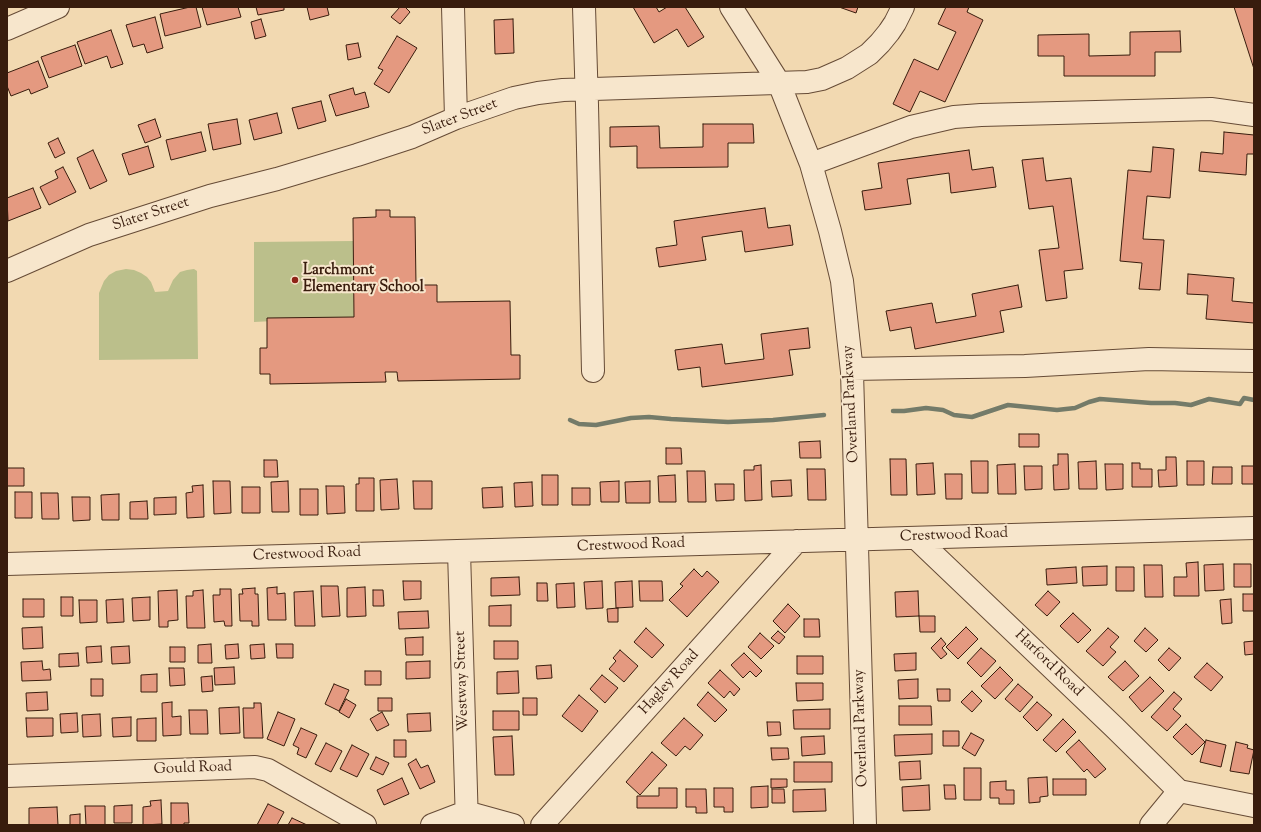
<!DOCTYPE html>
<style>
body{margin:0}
#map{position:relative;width:1261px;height:832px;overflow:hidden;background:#f2d9b1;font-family:"Sorts Mill Goudy",serif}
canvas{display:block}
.frame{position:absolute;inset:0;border:8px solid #381c0d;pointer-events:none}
</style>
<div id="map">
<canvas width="1261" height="832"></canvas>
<div class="frame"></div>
</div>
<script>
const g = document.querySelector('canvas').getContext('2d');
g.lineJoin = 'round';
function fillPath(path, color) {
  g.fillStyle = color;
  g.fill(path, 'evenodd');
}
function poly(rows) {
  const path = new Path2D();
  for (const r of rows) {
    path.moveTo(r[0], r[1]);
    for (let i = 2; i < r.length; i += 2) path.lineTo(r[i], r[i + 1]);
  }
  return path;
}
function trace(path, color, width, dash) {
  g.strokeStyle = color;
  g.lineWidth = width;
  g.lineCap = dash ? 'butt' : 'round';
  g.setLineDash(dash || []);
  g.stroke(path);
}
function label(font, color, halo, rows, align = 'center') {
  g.font = font + ' "Sorts Mill Goudy",serif';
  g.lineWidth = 4;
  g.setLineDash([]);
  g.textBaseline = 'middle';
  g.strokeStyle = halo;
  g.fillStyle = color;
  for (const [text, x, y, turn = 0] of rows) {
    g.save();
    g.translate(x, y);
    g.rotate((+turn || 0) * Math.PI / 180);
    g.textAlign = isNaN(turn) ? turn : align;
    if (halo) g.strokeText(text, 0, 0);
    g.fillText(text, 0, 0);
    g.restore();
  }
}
const green = poly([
 [353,241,354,317,254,322,254,242],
 [126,269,134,270,141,273,147,277,151,282,155,292,168,291,173,280,180,272,187,270,194,269,197,271,198,359,99,360,99,293,104,281,109,275,116,271]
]);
const stream = poly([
 [893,411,904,411,926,408,943,410,954,415,972,417,1008,405,1057,410,1075,408,1089,402,1100,399,1151,403,1175,403,1191,405,1209,399,1240,404,1244,398,1254,400],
 [570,420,579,424,596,425,631,418,649,417,671,419,728,422,773,420,824,415]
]);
const building = poly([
 [190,7,196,7,201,27,165,36,160,14,190,7],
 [202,7,238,7,241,17,207,25,202,7],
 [256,7,284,7,284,10,258,15,256,7],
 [307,7,327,7,329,15,310,20,307,7],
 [400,7,405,7,410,12,400,24,391,17,400,7],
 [633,7,656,7,659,12,667,7,685,7,704,37,688,47,677,29,654,43,633,7],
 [839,7,858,7,856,13,839,7],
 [946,7,969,7,967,12,983,20,945,102,920,91,910,112,893,104,914,59,938,70,956,32,938,24,946,7],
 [1234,7,1254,7,1254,69,1234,7],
 [155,17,163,48,147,53,144,44,133,47,126,25,155,17],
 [261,19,266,36,255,39,251,22,261,19],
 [513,19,514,53,495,54,494,20,513,19],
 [111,30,123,64,111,68,107,56,85,64,77,42,111,30],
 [1180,31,1181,52,1155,52,1155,76,1064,76,1064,56,1038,56,1038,35,1089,34,1089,56,1130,55,1130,32,1180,31],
 [397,36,417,48,389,93,374,84,383,70,378,68,397,36],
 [358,43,361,57,348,60,346,45,358,43],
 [75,45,82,66,49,78,41,57,75,45],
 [38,61,48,87,31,94,29,89,11,96,7,86,7,73,38,61],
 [353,88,355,95,365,92,369,107,336,116,329,95,353,88],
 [321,101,326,121,298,129,292,108,321,101],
 [277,113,282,133,254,140,249,120,277,113],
 [155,119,161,137,145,143,138,125,155,119],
 [237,119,241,144,213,150,208,124,237,119],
 [703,124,753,124,754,143,728,143,728,167,637,168,637,146,610,147,610,127,659,126,660,148,703,147,703,124],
 [201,132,206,151,171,160,166,140,201,132],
 [1224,132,1254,135,1254,154,1247,154,1246,175,1199,171,1201,152,1223,154,1224,132],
 [58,138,65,153,55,158,48,143,58,138],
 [148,146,154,167,129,175,122,154,148,146],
 [1153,147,1174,149,1170,198,1147,196,1143,239,1164,240,1160,290,1139,289,1142,263,1120,261,1128,170,1151,172,1153,147],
 [93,150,107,181,90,189,77,158,93,150],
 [969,150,972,170,993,167,996,187,951,193,949,173,907,179,911,204,865,210,862,191,882,188,878,163,969,150],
 [1043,158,1046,181,1071,178,1083,269,1064,271,1067,298,1046,301,1039,250,1059,248,1053,206,1029,209,1022,160,1043,158],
 [63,167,76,192,49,205,40,187,58,178,55,171,63,167],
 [33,188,41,208,8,221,7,198,33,188],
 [765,208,768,228,790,225,793,245,745,252,742,231,702,237,706,260,659,267,656,248,677,245,674,221,765,208],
 [376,210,390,210,390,217,415,217,416,285,437,285,437,302,510,301,511,355,520,355,520,379,398,381,397,372,385,372,386,382,270,384,270,374,260,374,260,348,267,348,267,318,354,317,353,218,376,217,376,210],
 [1188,274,1234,278,1232,301,1254,303,1254,323,1206,319,1208,295,1187,294,1188,274],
 [1018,285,1022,307,1000,311,1004,332,915,349,911,327,890,331,886,311,932,303,936,323,976,316,972,294,1018,285],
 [808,328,810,348,789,350,793,375,702,387,700,367,678,370,675,350,722,344,725,364,764,359,761,334,808,328],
 [1019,434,1039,434,1039,447,1019,447,1019,434],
 [820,441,821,458,800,458,799,442,820,441],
 [666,448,681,448,682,464,666,464,666,448],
 [1058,454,1068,454,1069,489,1054,490,1053,465,1058,465,1058,454],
 [1166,457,1176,457,1177,486,1159,487,1158,470,1166,470,1166,457],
 [890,459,906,459,907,495,891,495,890,459],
 [264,460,277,460,278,477,264,477,264,460],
 [971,461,988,461,988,493,972,493,971,461],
 [1096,461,1097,489,1079,489,1078,462,1096,461],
 [1187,461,1204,461,1204,485,1187,485,1187,461],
 [933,463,935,494,917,495,916,464,933,463],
 [1132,463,1140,463,1140,469,1152,469,1152,487,1132,487,1132,463],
 [1015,464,1016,494,998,494,997,465,1015,464],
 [1105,464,1123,464,1123,489,1106,490,1105,464],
 [761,465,762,500,745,501,744,470,754,470,754,466,761,465],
 [1024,466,1042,466,1042,489,1025,490,1024,466],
 [1242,466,1254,466,1254,484,1242,484,1242,466],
 [1213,467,1232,467,1232,484,1212,484,1213,467],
 [7,468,24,468,24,486,7,486,7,468],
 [807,469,825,469,826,500,808,500,807,469],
 [687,471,705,471,706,502,688,502,687,471],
 [945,474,962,474,962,499,946,499,945,474],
 [542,475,558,475,558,505,542,505,542,475],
 [675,475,676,502,659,502,658,476,675,475],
 [359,478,374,478,374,511,356,511,356,484,359,484,359,478],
 [397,479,399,509,381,510,380,480,397,479],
 [791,480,792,496,772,497,771,481,791,480],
 [213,481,230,481,231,513,214,514,213,481],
 [288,481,289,512,272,512,271,482,288,481],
 [413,481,432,481,432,509,414,509,413,481],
 [619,481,619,502,601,502,600,482,619,481],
 [650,481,650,503,626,503,625,482,650,481],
 [532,482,533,506,515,507,514,483,532,482],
 [715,484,734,484,734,500,716,501,715,484],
 [203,485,204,517,187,518,186,493,193,492,192,486,203,485],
 [326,486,344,486,345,513,327,514,326,486],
 [242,487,260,487,260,513,242,513,242,487],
 [502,487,503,507,483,508,482,488,502,487],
 [572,488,590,488,590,505,572,505,572,488],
 [300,489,318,489,318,515,300,515,300,489],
 [15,492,32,492,32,518,15,518,15,492],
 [41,493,58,493,59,519,42,519,41,493],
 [119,494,119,520,102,520,101,495,119,494],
 [72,497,90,497,90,520,73,521,72,497],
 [176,497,176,514,154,515,154,498,176,497],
 [147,501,148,519,130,519,130,502,147,501],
 [1198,562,1199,596,1174,596,1174,577,1187,577,1186,563,1198,562],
 [1223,564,1224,590,1205,591,1204,565,1223,564],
 [1234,564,1251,564,1251,587,1234,587,1234,564],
 [1144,565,1162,565,1163,597,1145,597,1144,565],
 [1107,566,1107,585,1083,586,1082,567,1107,566],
 [1076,567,1077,583,1047,585,1046,569,1076,567],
 [1116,567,1134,567,1134,591,1116,591,1116,567],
 [694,569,702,577,707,571,719,582,687,617,669,600,683,586,680,584,694,569],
 [519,577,520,595,491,596,491,578,519,577],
 [403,581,421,581,421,599,404,600,403,581],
 [602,581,603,608,586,609,584,582,602,581],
 [632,581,633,607,616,608,615,582,632,581],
 [639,581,662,581,663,601,640,601,639,581],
 [537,583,547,583,548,601,537,601,537,583],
 [574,583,575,607,557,608,556,584,574,583],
 [321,586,338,586,340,616,322,617,321,586],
 [277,587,277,594,285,593,286,620,268,620,267,588,277,587],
 [365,587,366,616,347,617,347,588,365,587],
 [255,588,255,594,258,594,259,626,252,626,252,621,240,621,239,594,243,594,242,589,255,588],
 [220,589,231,589,232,626,225,626,224,621,214,622,213,595,220,595,220,589],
 [177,590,178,620,168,621,168,627,159,627,158,591,177,590],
 [203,590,205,628,187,628,186,596,193,596,193,591,203,590],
 [373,590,383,590,384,606,373,606,373,590],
 [313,591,315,626,295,626,294,592,313,591],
 [918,591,919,616,896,617,895,592,918,591],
 [1048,591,1060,602,1047,616,1035,605,1048,591],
 [1243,594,1254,594,1254,611,1243,611,1243,594],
 [61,597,73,597,73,616,61,616,61,597],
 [150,597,150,620,133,621,132,598,150,597],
 [23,599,44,599,44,617,23,617,23,599],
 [123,599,124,622,107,623,106,600,123,599],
 [1231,599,1232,623,1222,624,1220,600,1231,599],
 [79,600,97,600,97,622,80,623,79,600],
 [788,604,800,616,785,633,773,621,788,604],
 [511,605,511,626,489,626,489,606,511,605],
 [618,608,618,622,608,622,607,609,618,608],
 [428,611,429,628,399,629,398,612,428,611],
 [1073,613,1091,630,1078,643,1060,626,1073,613],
 [919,616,935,616,935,632,920,632,919,616],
 [804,619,819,619,820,637,804,637,804,619],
 [42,627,43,648,23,649,22,628,42,627],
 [966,627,978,639,958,659,946,647,966,627],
 [646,628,664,645,652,658,634,642,646,628],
 [1108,628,1119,637,1110,647,1116,652,1103,666,1086,651,1108,628],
 [1145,628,1158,640,1146,652,1134,641,1145,628],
 [778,631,785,637,779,644,771,638,778,631],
 [760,633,774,646,761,659,748,647,760,633],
 [423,637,423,655,406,655,405,638,423,637],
 [941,638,946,644,942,648,947,654,941,659,931,648,941,638],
 [494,641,518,641,518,659,494,659,494,641],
 [1254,641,1254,654,1245,655,1244,642,1254,641],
 [211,644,212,663,198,663,198,645,211,644],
 [238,644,239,658,226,659,225,645,238,644],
 [264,644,265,658,251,659,250,645,264,644],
 [276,644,293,644,293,658,277,658,276,644],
 [101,646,102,662,87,663,86,647,101,646],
 [129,646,130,663,112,664,111,647,129,646],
 [170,647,185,647,185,662,170,662,170,647],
 [981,648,996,661,981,677,967,663,981,648],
 [1169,648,1181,658,1169,671,1158,660,1169,648],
 [620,650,638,666,624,682,609,669,616,661,613,658,620,650],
 [78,653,79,666,59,667,59,654,78,653],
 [744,653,762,671,756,677,750,671,743,678,731,665,744,653],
 [916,653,916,670,895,671,894,654,916,653],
 [797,656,823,656,823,674,797,674,797,656],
 [42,661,43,670,50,669,51,680,22,681,21,662,42,661],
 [430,661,430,678,406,679,406,662,430,661],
 [1125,661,1139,676,1123,691,1108,677,1125,661],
 [1207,663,1223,677,1211,691,1194,677,1207,663],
 [551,665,552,678,537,679,536,666,551,665],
 [234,667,235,684,215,685,214,668,234,667],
 [1000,667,1013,680,995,699,981,686,1000,667],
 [169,668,184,668,185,685,170,686,169,668],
 [720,670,740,689,734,696,730,691,724,698,708,683,720,670],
 [365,671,381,671,381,685,365,685,365,671],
 [518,671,519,693,497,694,497,672,518,671],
 [157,674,157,692,141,692,141,675,157,674],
 [602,675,618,688,605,703,590,689,602,675],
 [212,676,213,691,202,692,201,677,212,676],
 [1150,677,1164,691,1142,712,1129,697,1150,677],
 [91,679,103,679,103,696,91,696,91,679],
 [918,679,918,698,899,699,898,680,918,679],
 [796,683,823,683,823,700,797,701,796,683],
 [334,684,349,690,339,711,325,704,334,684],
 [1018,684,1033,697,1020,712,1005,699,1018,684],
 [937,689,950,689,950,701,938,701,937,689],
 [972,691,982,701,972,712,961,702,972,691],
 [47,692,48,710,27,711,26,693,47,692],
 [708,692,727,710,715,722,697,705,708,692],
 [1174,692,1182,699,1173,709,1181,716,1167,731,1151,717,1174,692],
 [579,695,598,711,582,732,562,716,579,695],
 [378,698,392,698,392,711,378,711,378,698],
 [523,698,537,698,537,715,523,715,523,698],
 [346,699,356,705,349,718,339,712,346,699],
 [172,702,172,717,181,716,181,735,163,736,162,703,172,702],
 [1037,702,1052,715,1037,731,1023,717,1037,702],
 [254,703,261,703,263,738,244,738,243,708,254,708,254,703],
 [899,706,931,706,932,725,899,725,899,706],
 [239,707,240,733,220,734,219,708,239,707],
 [830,709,830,729,794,729,793,710,830,709],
 [189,710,207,710,208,734,190,734,189,710],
 [493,711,519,711,519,730,493,730,493,711],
 [278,712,295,719,284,746,267,739,278,712],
 [382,712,389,725,377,731,370,719,382,712],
 [77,713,78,732,61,733,60,714,77,713],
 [430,713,431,731,408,732,407,714,430,713],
 [100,714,101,736,83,737,82,715,100,714],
 [131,717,131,736,113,737,112,718,131,717],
 [26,718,53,718,53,736,27,737,26,718],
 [156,718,156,741,137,741,137,719,156,718],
 [684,718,703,735,690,750,685,746,676,756,661,743,684,718],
 [1063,719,1076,732,1056,752,1043,740,1063,719],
 [767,722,780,722,781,735,768,736,767,722],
 [1186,724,1205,742,1192,755,1173,737,1186,724],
 [301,728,317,735,306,758,297,754,299,748,293,745,301,728],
 [943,731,959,731,959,746,943,746,943,731],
 [971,733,984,740,975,756,962,748,971,733],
 [932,734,932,754,895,756,894,735,932,734],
 [512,736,514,775,495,775,493,737,512,736],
 [824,736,825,754,802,756,801,737,824,736],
 [394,740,406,740,406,757,394,757,394,740],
 [1079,740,1106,769,1095,778,1087,769,1084,772,1066,752,1079,740],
 [1206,740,1226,745,1221,767,1200,762,1206,740],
 [1236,742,1248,745,1247,748,1254,750,1249,774,1230,771,1236,742],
 [326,743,342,751,331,772,315,764,326,743],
 [352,745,369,754,357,777,340,769,352,745],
 [771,748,788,748,789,759,772,760,771,748],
 [652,752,667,765,640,795,626,782,652,752],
 [376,757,389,763,383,775,370,769,376,757],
 [416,759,421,768,428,765,435,782,420,789,408,764,416,759],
 [920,761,921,779,900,780,899,762,920,761],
 [794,762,832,762,832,782,794,782,794,762],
 [964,768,981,768,981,800,964,800,964,768],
 [1047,777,1048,796,1040,797,1040,802,1029,803,1028,778,1047,777],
 [402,778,409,794,384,805,377,790,402,778],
 [771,779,787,779,787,787,771,788,771,779],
 [1053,779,1086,779,1086,795,1053,795,1053,779],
 [1006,781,1006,790,1014,790,1014,804,999,804,999,798,990,798,990,782,1006,781],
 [929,785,930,810,903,811,902,787,929,785],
 [944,785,955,785,956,799,945,799,944,785],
 [768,786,768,807,751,808,751,787,768,786],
 [659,788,677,788,677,808,637,808,637,796,659,796,659,788],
 [714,788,733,788,733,812,724,812,724,807,714,807,714,788],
 [686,789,706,789,707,813,696,813,696,807,686,807,686,789],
 [772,789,784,789,785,803,772,803,772,789],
 [825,789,826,811,793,812,793,790,825,789],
 [161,800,162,824,143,825,143,807,151,806,150,801,161,800],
 [171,803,188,803,189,823,184,823,184,825,171,825,171,803],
 [268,804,284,812,277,825,257,825,268,804],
 [132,805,132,823,114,823,114,806,132,805],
 [85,806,105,806,105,825,86,825,85,806],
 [57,807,58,825,29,825,29,808,57,807],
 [80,814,80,825,70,825,70,815,80,814],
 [292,818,307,825,288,825,292,818]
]);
const minor = poly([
 [453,7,456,118],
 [584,7,587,105,593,371],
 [731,7,779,83,811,164,830,231,842,281,852,372,865,825],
 [7,29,58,7],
 [811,164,911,127,954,117,981,115,1211,109,1254,115],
 [7,271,89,235,210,196,277,179,357,155,412,137,456,118,514,98,538,93,563,90,807,82,822,79,847,68,869,54,880,43,889,32,895,23,903,7],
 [852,369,1025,366,1149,359,1254,361],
 [916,538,1114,727,1179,791],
 [459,551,467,825],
 [7,564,1254,528],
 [7,776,255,767,268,770,365,825],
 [1179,791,1254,806],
 [432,825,466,812,513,825],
 [542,825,797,541],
 [1151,825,1179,791]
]);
const markers = [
 [295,280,4,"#8f2418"]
];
const streetNames = [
 ["Slater Street",460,118,-21],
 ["Slater Street",151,215,-18],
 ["Overland Parkway",852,404,-93],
 ["Crestwood Road",954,536,-2],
 ["Crestwood Road",631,546,-2],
 ["Crestwood Road",307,555,-2],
 ["Harford Road",1048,664,44],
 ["Westway Street",463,681,-92],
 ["Hagley Road",670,683,-48],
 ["Overland Parkway",862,728,-92],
 ["Gould Road",193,769,-2]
];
const poiNames = [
 ["Larchmont",303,271],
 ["Elementary School",303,288]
];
fillPath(green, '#bbbf8b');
trace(stream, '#747b69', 4.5);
fillPath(building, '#e49980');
trace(building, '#381c0d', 1);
trace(minor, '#664b36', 24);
trace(minor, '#f7e6cc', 22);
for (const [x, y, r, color] of markers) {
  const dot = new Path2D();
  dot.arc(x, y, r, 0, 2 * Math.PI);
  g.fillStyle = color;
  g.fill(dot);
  trace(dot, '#f7e6cc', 1.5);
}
label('15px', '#381c0d', '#f7e6cc', streetNames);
label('bold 15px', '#381c0d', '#f7e6cc', poiNames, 'left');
</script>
